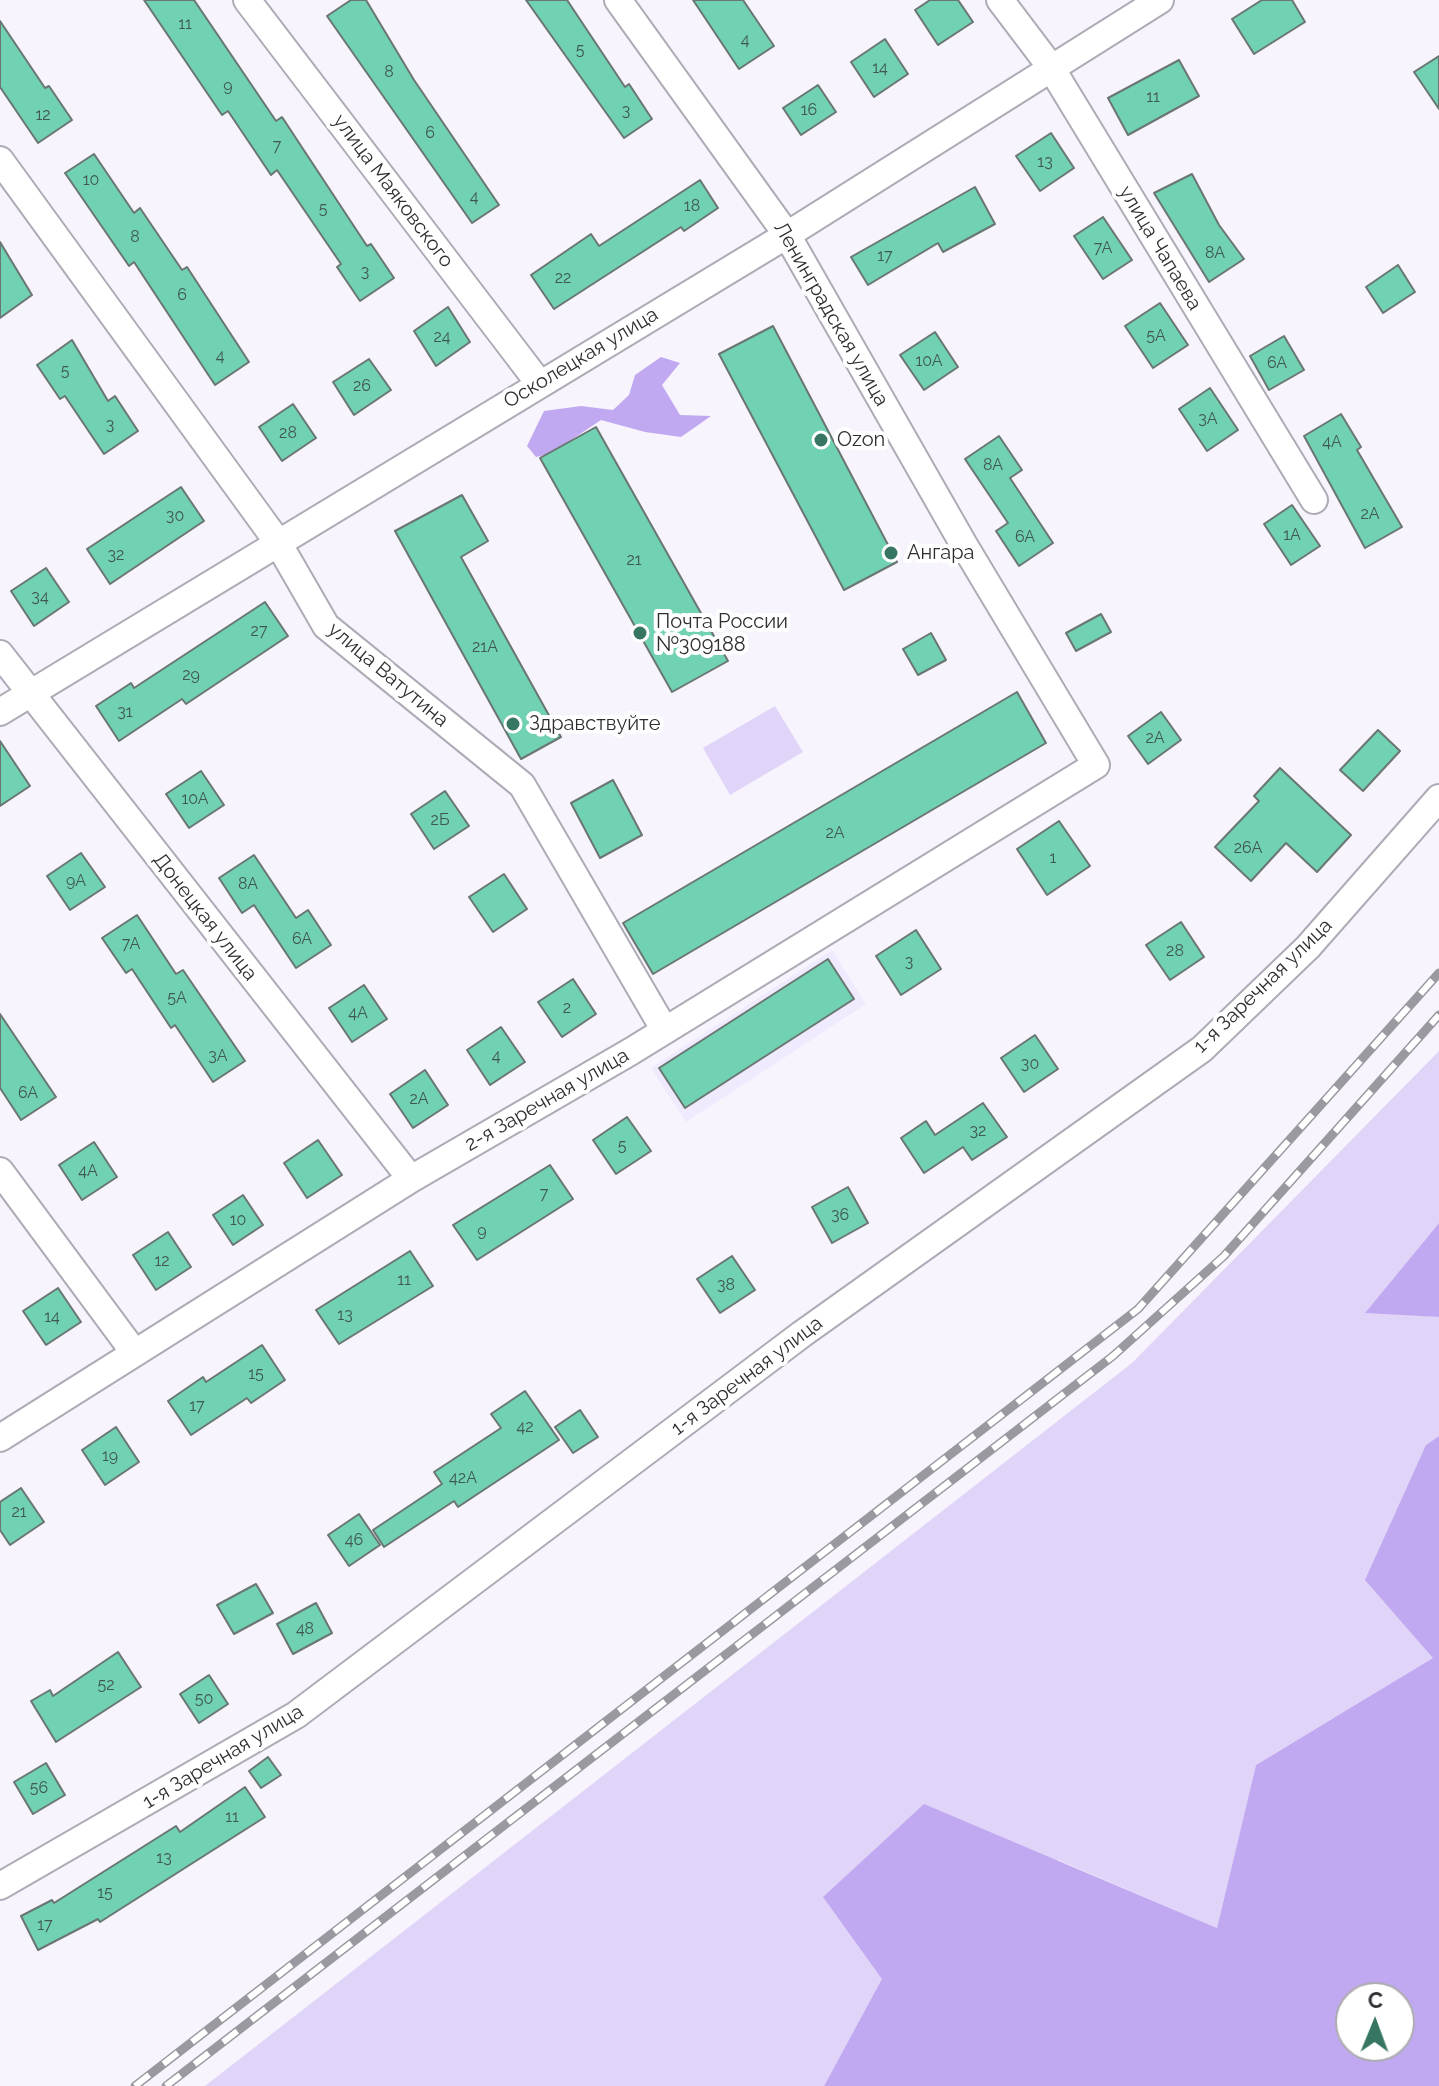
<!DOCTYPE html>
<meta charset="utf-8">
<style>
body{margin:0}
#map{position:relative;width:1439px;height:2086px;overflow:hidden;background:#f7f4fd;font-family:Raleway,sans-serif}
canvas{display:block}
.north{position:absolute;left:1335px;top:1982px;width:80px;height:80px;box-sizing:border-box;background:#fff;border:2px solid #acabad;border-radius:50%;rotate:1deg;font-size:22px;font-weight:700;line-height:32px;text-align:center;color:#2f2e32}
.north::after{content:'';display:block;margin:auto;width:28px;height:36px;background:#377663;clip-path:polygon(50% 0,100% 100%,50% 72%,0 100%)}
</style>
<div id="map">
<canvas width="1439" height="2086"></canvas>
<div class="north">С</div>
</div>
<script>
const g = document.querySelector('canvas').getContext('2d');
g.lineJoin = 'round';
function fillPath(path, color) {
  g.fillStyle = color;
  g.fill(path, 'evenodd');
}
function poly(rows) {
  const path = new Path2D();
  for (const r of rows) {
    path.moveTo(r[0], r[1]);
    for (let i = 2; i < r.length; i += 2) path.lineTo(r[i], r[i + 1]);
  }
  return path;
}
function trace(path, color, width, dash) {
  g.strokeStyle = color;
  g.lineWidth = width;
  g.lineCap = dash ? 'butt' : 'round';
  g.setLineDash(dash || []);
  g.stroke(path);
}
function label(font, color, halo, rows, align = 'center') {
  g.font = font + ' Raleway,sans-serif';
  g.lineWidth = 8;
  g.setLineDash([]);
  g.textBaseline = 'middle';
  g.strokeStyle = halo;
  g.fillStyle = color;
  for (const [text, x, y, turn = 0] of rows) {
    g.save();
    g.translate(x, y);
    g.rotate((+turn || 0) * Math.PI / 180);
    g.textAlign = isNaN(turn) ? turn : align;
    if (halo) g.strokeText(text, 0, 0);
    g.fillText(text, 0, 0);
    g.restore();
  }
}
const built = poly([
 [832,950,866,1004,686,1122,651,1068]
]);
const green = poly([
 [775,706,803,752,730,795,703,748],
 [1439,1051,1439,1223,1366,1312,1439,1317,1439,1436,1426,1445,1434,1658,1256,1765,1217,1928,1058,1860,883,1979,824,2086,205,2086,1132,1363]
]);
const forest = poly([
 [661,357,680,363,662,385,680,415,711,416,681,437,645,432,601,420,550,454,536,457,527,446,544,411,581,406,613,410,629,395,635,375],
 [1439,1223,1439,1317,1365,1313],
 [1439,1436,1439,2086,824,2086,882,1979,823,1897,924,1804,1217,1928,1256,1765,1433,1658,1365,1580,1426,1445],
 [1351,1998,1399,1998,1399,2046,1351,2046]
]);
const building = poly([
 [144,0,194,0,276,121,282,117,367,246,371,244,394,278,360,301,337,267,341,264,277,170,271,175,228,111,222,115,144,0],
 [351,0,366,0,414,80,499,205,472,223,327,16,351,0],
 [526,0,567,0,625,87,629,84,652,119,624,138,526,0],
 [693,0,743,0,774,46,739,69,693,0],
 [930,0,958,0,973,22,938,45,915,10,930,0],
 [1262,0,1292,0,1305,22,1254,54,1232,19,1262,0],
 [0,21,45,88,49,86,72,120,38,143,0,87,0,21],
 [885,39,908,74,874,97,851,62,885,39],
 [1439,56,1439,109,1414,72,1439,56],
 [1179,60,1199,96,1128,135,1108,98,1179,60],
 [818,85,836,112,801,135,783,108,818,85],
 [1051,133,1074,168,1040,191,1016,156,1051,133],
 [94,154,134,213,140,208,182,270,187,267,249,362,215,385,134,262,129,266,65,173,94,154],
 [1192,174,1219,225,1244,259,1209,282,1154,193,1192,174],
 [700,180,718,208,684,231,681,227,554,309,531,275,591,234,599,246,700,180],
 [975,187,995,224,943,252,938,243,868,285,851,257,975,187],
 [1103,217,1132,260,1103,279,1074,236,1103,217],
 [0,242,32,295,0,318,0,242],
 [1398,265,1415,292,1383,313,1366,287,1398,265],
 [1160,303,1188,345,1153,368,1125,326,1160,303],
 [448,307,470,342,436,366,414,331,448,307],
 [773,326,897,562,844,590,719,354,773,326],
 [935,332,958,367,924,390,900,355,935,332],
 [1284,336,1304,370,1269,390,1250,356,1284,336],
 [72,340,108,401,115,396,138,431,104,454,65,396,60,399,37,365,72,340],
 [369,359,391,390,354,415,333,382,369,359],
 [1210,388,1238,430,1207,451,1179,409,1210,388],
 [293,404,316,438,282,461,259,427,293,404],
 [1341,414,1361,447,1357,450,1402,527,1365,548,1304,436,1341,414],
 [596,427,728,661,672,692,540,458,596,427],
 [999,436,1022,470,1010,478,1053,543,1019,566,996,531,1008,523,965,459,999,436],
 [181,487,204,521,110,584,87,549,181,487],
 [462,495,488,541,461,557,561,737,521,759,395,531,462,495],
 [1292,505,1320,546,1291,565,1264,524,1292,505],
 [46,568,69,602,34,626,11,591,46,568],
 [265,602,288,636,186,704,182,699,119,741,96,706,131,683,134,688,265,602],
 [1101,614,1111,632,1076,651,1066,633,1101,614],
 [931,633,946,660,918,675,903,649,931,633],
 [1017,692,1046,743,653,974,623,923,1017,692],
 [1161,712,1181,740,1148,764,1128,736,1161,712],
 [1378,730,1400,751,1363,791,1340,770,1378,730],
 [0,741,30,786,0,806,0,741],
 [1280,768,1351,835,1317,872,1286,843,1251,881,1215,847,1259,801,1254,796,1280,768],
 [201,771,224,805,189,828,166,794,201,771],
 [613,780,642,835,600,858,571,803,613,780],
 [445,791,469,826,434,849,411,814,445,791],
 [1059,821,1090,866,1047,895,1017,849,1059,821],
 [81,853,105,887,70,910,47,876,81,853],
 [254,855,296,918,308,910,331,945,296,968,254,905,242,913,219,878,254,855],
 [504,874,527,909,493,932,469,897,504,874],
 [137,915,176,974,183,970,245,1061,213,1082,175,1025,171,1028,132,969,126,973,102,938,137,915],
 [1181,922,1204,957,1170,980,1146,945,1181,922],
 [916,930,941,969,901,995,876,956,916,930],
 [828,959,854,999,685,1108,659,1068,828,959],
 [573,979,596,1014,562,1037,538,1002,573,979],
 [364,985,387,1019,352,1042,329,1008,364,985],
 [0,1014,56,1097,21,1120,0,1088,0,1014],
 [501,1027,525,1062,490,1085,467,1050,501,1027],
 [1035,1035,1058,1069,1024,1092,1001,1058,1035,1035],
 [425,1070,448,1105,413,1128,390,1094,425,1070],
 [983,1103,1007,1137,972,1160,963,1147,924,1173,901,1138,926,1121,935,1135,983,1103],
 [627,1117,651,1151,616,1174,593,1140,627,1117],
 [318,1140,342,1175,307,1198,284,1163,318,1140],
 [94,1142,117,1177,82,1200,59,1165,94,1142],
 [550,1165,573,1199,477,1260,453,1225,550,1165],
 [848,1187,868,1223,832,1243,812,1207,848,1187],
 [243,1195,263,1225,233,1245,213,1215,243,1195],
 [168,1232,191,1267,156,1290,133,1255,168,1232],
 [410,1251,433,1286,339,1344,316,1310,410,1251],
 [732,1256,755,1290,720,1313,697,1279,732,1256],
 [58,1288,81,1322,46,1345,23,1311,58,1288],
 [262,1345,285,1380,251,1403,247,1398,191,1435,168,1401,203,1377,206,1382,262,1345],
 [525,1391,559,1440,458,1507,454,1501,384,1547,373,1530,442,1484,434,1472,501,1428,491,1414,525,1391],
 [580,1410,598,1437,573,1453,555,1427,580,1410],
 [116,1427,139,1462,105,1485,82,1450,116,1427],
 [21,1488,44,1522,10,1545,0,1530,0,1502,21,1488],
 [359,1514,380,1545,349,1566,328,1535,359,1514],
 [256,1584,273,1613,234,1634,217,1605,256,1584],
 [316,1603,332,1633,293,1654,277,1624,316,1603],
 [118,1652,141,1687,56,1742,31,1701,50,1690,53,1696,118,1652],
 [209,1675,228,1704,199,1723,180,1694,209,1675],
 [268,1757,281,1775,261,1788,249,1771,268,1757],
 [46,1763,65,1795,33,1814,14,1782,46,1763],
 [245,1787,265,1817,100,1922,98,1919,38,1950,21,1916,52,1900,54,1903,176,1826,180,1832,245,1787]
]);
const minor = poly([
 [247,0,539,383],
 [1000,0,1050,66,1314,500],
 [0,160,277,541,326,626,522,785,664,1029],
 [0,654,411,1179],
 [0,712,787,235,1160,0],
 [0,1171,134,1352],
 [0,1438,411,1179,630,1052,1096,765,964,545,787,235,618,0],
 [0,1886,296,1715,802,1334,1202,1049,1308,947,1439,798]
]);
const rail = poly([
 [135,2086,1138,1309,1439,973],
 [166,2086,1113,1356,1224,1256,1439,1015]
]);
const markers = [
 [821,440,8,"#377663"],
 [891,553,8,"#377663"],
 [640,633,8,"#377663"],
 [513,724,8,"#377663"]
];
const numberNames = [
 ["11",185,24],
 ["4",745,40],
 ["5",580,50],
 ["14",880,68],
 ["8",389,72],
 ["9",228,86],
 ["11",1153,97],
 ["16",809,110],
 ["3",626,111],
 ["12",43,115],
 ["6",430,133],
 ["7",277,146],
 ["13",1045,162],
 ["10",91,180],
 ["4",474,197],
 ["18",692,206],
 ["5",323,209],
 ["8",135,237],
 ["7А",1103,248],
 ["8А",1215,253],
 ["17",885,256],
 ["3",365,272],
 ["22",563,278],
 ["6",182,295],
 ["5А",1156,336],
 ["24",442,337],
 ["4",220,356],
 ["10А",929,361],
 ["6А",1277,363],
 ["5",65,371],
 ["26",362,386],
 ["3А",1208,419],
 ["3",110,425],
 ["28",288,433],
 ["4А",1332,442],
 ["8А",993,465],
 ["2А",1370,514],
 ["30",175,516],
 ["1А",1292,535],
 ["6А",1025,537],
 ["32",116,555],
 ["21",634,560],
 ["34",40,597],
 ["27",259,631],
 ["21А",485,647],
 ["29",191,675],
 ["31",125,712],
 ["2А",1155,738],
 ["10А",195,799],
 ["2Б",440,820],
 ["2А",835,833],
 ["26А",1248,848],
 ["1",1053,858],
 ["9А",76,881],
 ["8А",248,884],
 ["6А",302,939],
 ["7А",131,944],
 ["28",1175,951],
 ["3",909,962],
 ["5А",177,998],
 ["2",567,1008],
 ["4А",358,1013],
 ["3А",218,1056],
 ["4",496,1056],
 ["30",1030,1064],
 ["6А",28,1093],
 ["2А",419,1099],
 ["32",978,1131],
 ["5",622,1146],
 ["4А",88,1171],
 ["7",544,1194],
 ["36",840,1215],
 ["10",238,1220],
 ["9",482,1231],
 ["12",162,1261],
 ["11",404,1280],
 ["38",726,1285],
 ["13",345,1315],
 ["14",52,1317],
 ["15",256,1374],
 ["17",197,1406],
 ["42",525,1427],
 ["19",110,1456],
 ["42А",463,1478],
 ["21",19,1512],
 ["46",354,1540],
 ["48",305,1629],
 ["52",106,1685],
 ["50",204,1699],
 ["56",39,1788],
 ["11",232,1817],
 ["13",164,1858],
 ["15",105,1893],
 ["17",45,1925]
];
const streetNames = [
 ["улица Маяковского",393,191,53],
 ["улица Чапаева",1160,248,59],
 ["Ленинградская улица",831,314,60],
 ["Осколецкая улица",581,358,-31],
 ["улица Ватутина",388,675,40],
 ["Донецкая улица",205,917,52],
 ["1-я Заречная улица",1263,986,-44],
 ["2-я Заречная улица",547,1100,-30],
 ["1-я Заречная улица",747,1376,-37],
 ["1-я Заречная улица",223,1757,-31]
];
const poiNames = [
 ["Ozon",837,440],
 ["Ангара",907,553],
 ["Почта России",656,622],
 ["№309188",656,645],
 ["Здравствуйте",529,724]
];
fillPath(built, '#efeafd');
fillPath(green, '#e0d5f8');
fillPath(forest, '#c0a9f0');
fillPath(building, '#71d1b3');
trace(building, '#6a7672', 2);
trace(minor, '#aeabb6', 30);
trace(minor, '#fff', 26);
trace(rail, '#9b99a0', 9);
trace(rail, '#fff', 6, [18]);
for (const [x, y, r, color] of markers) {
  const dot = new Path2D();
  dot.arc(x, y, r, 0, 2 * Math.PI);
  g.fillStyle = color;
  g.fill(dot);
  trace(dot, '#fff', 3);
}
label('16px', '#405752', null, numberNames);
label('20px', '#2f2e32', '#fff', streetNames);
label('20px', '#2f2e32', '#fff', poiNames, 'left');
</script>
